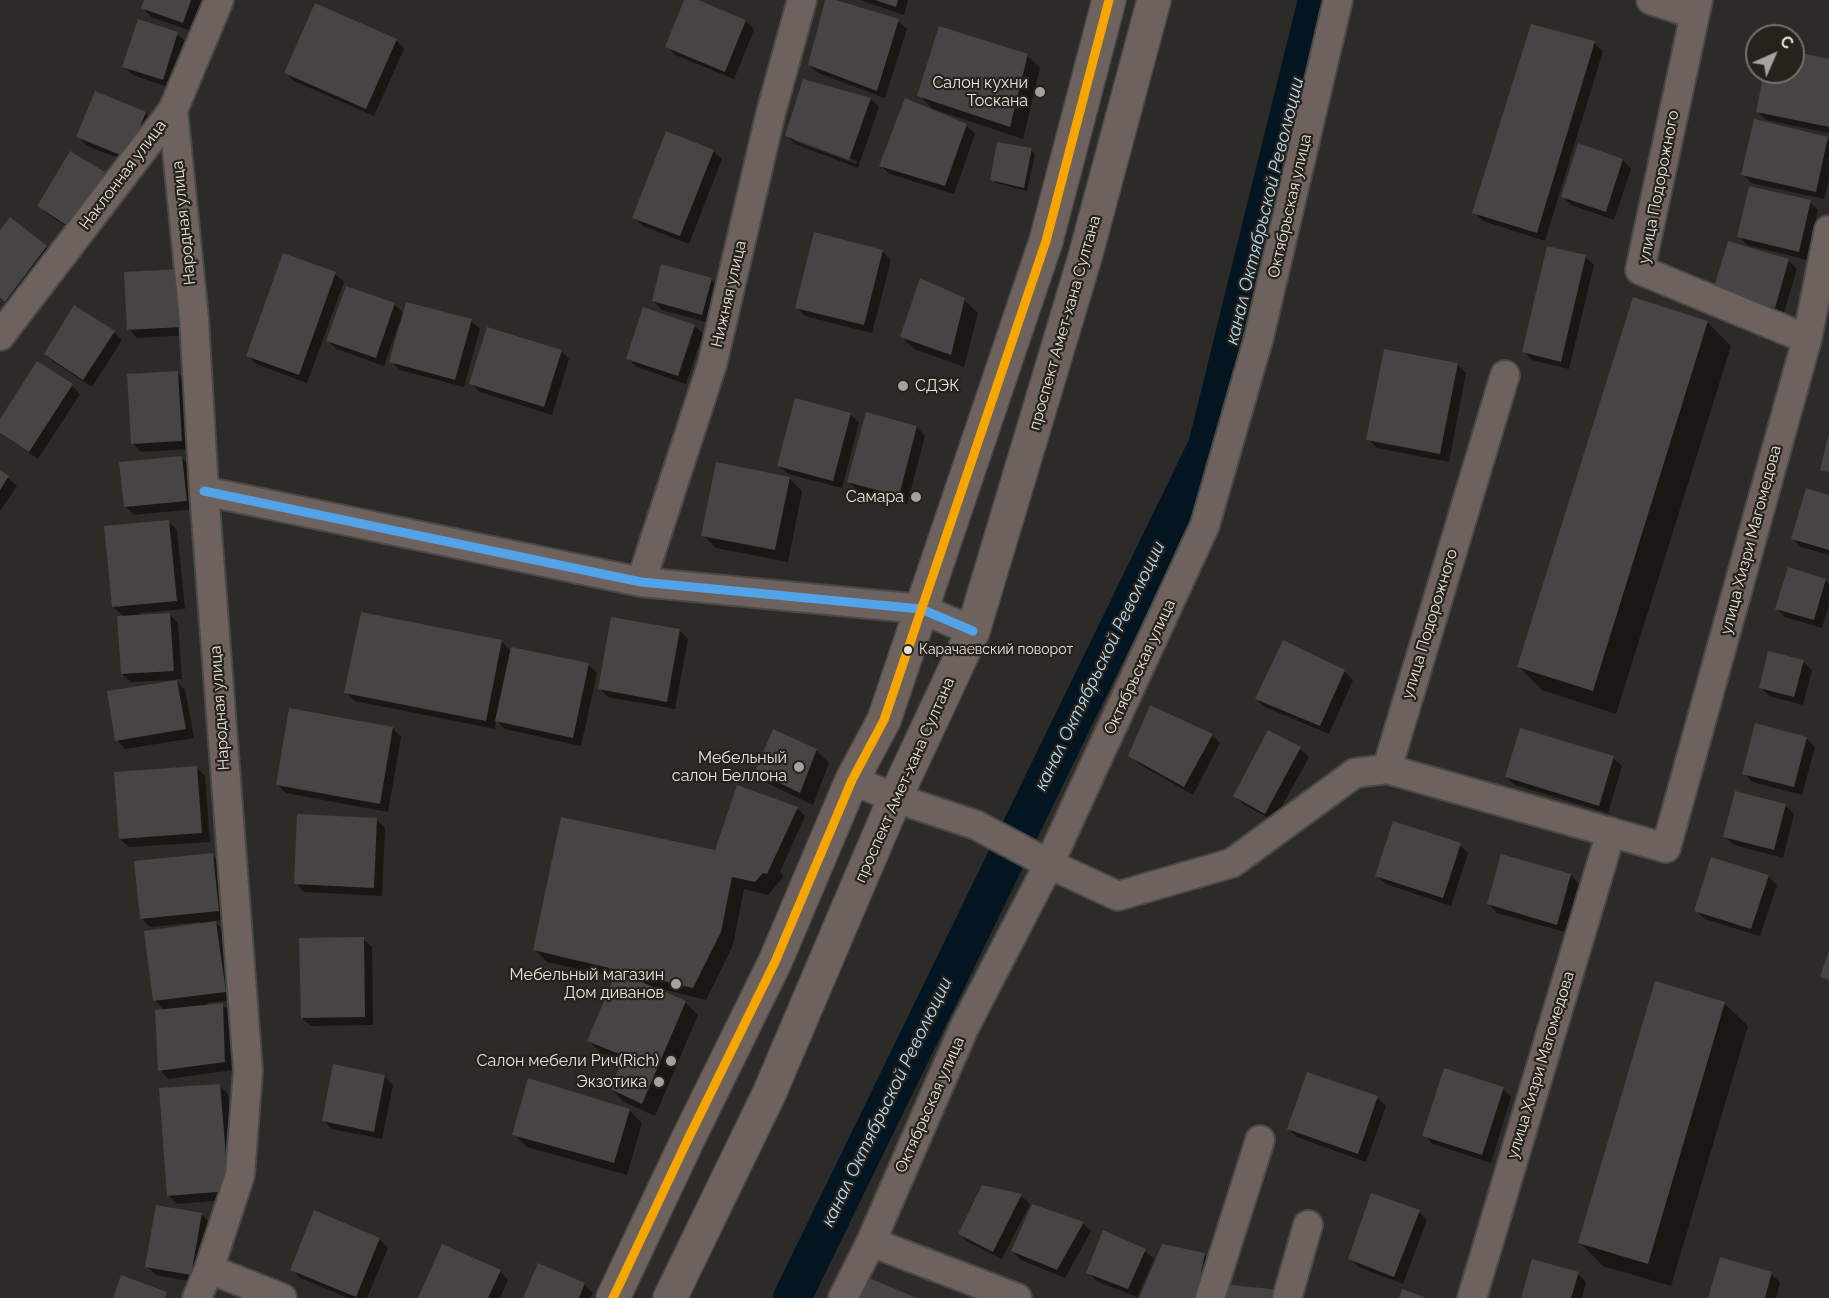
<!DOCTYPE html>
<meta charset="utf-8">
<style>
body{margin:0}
#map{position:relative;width:1829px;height:1298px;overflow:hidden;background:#2d2b27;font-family:Raleway,sans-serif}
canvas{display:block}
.north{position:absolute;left:1745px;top:24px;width:60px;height:60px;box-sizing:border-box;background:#27221b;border:2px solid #747069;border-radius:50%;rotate:45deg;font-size:16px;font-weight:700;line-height:24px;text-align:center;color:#e7e4df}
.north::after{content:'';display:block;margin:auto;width:21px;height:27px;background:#a6a39f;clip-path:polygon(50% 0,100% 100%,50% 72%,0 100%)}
</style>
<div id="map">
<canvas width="1829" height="1298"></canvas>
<div class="north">С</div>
</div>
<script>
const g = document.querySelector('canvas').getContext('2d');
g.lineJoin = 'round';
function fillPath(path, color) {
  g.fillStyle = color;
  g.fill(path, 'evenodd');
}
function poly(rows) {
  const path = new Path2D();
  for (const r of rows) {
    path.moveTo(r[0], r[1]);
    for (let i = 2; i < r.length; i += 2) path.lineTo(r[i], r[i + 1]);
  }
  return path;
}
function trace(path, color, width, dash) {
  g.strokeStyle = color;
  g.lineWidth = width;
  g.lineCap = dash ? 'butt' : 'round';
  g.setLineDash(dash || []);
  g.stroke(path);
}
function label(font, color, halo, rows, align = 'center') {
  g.font = font + ' Raleway,sans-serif';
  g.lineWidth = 4.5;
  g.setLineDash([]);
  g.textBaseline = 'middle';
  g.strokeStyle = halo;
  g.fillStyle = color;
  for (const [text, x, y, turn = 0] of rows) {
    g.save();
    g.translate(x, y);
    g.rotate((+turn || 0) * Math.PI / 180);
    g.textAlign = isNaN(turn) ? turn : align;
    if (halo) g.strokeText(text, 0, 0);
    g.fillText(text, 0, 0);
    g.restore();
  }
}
const shadow = poly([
 [145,0,202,0,191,31,151,17,143,8],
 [685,0,694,0,746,21,754,30,734,79,675,55,667,46],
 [827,0,898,21,907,29,885,98,818,73,809,65],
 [860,0,908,0,904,15],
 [177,34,186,42,171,88,133,75,124,67],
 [396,40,404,49,374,116,294,81,286,73],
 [1594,43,1603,51,1545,241,1483,221,1474,212],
 [1793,53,1829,61,1829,133,1766,120,1757,111,1766,72,1793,72],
 [1027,55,1040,68,1023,139,933,109,919,95],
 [871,99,879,107,858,168,795,144,787,136],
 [794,138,857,161,856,164,794,141],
 [145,113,154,122,137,165,87,146,78,137],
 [966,125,975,134,954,194,890,174,881,166],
 [1828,138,1829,140,1829,179,1824,199,1751,183,1743,174],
 [1579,145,1623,160,1631,169,1614,220,1571,205,1562,196],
 [1031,150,1035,154,1027,191,996,183,992,179],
 [713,151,722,159,689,244,643,226,634,217],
 [105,173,113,181,80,235,47,214,39,206],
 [1810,202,1818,210,1807,260,1747,245,1739,236],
 [0,233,46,247,55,255,14,309,0,299],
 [882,251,891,260,872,333,805,316,797,307],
 [1585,257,1594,265,1569,369,1532,360,1524,352],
 [1789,261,1797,269,1783,316,1724,298],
 [178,270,190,335,137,338,129,329],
 [335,274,344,282,307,383,256,364,248,355],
 [711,279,719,288,710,323,662,310,653,301],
 [964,300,978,313,964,367,914,349,901,336],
 [394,304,404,314,471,321,480,329,464,387,400,370,391,361,401,324,399,323,384,366,337,349,328,341],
 [1707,322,1731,346,1616,714,1542,690,1519,667],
 [695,326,703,334,686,384,637,367,628,359],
 [114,332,122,340,92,387,54,362,45,354],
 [561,351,569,359,552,415,480,392,471,384],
 [1457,364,1466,373,1449,462,1377,448,1368,439],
 [178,373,186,381,190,449,141,452,133,443],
 [72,386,80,394,38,459,0,433,0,422],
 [850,414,859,423,842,488,788,474,779,466],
 [867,414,917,427,925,436,907,504,857,490,849,482],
 [182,458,190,466,195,509,134,515,125,506],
 [0,471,17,486,0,511],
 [789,478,802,491,788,562,716,548,703,535],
 [1829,497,1829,555,1801,547,1793,539],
 [168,521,177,530,185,609,140,613,140,616,170,615,178,623,182,679,175,679,185,690,194,738,125,749,117,740,173,682,173,680,131,682,122,674,124,617,113,607],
 [1825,580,1829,584,1829,604,1822,628,1785,617,1777,609],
 [679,630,688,639,675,709,608,697,600,689],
 [502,642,512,652,588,665,597,673,581,746,505,729,496,720,495,729,355,701,346,692],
 [1803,662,1812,670,1803,705,1769,696,1760,687],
 [1344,671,1353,680,1329,734,1265,707,1256,699],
 [393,728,401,737,388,812,286,793,277,785],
 [1269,732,1300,749,1309,757,1274,821,1243,804,1235,796],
 [1212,735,1220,743,1193,795,1139,764,1130,756],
 [1806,738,1815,747,1802,795,1752,782,1744,773],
 [816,750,829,763,813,805,769,784,756,771],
 [1613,758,1622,766,1608,813,1515,785,1506,777],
 [197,768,205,776,210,842,129,847,120,839],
 [1785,805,1794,814,1783,858,1734,845,1725,837],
 [797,808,805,816,780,872,784,876,768,895,744,889,733,945,706,1000,658,988,658,990,685,1002,698,1015,655,1116,624,1102,611,1089,623,1062,601,1053,588,1040,613,982,612,977,547,962,534,949],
 [376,819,385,828,382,896,304,892,296,883],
 [1460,845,1468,853,1451,906,1386,884,1377,876],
 [212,855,221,863,227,919,214,921,224,931,233,1000,207,1003,208,1006,222,1005,231,1013,233,1070,168,1079,160,1070,164,1010,155,1000,201,925,200,922,150,927,141,918],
 [1571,875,1579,884,1565,932,1497,913,1489,904],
 [1768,876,1777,885,1760,936,1705,919,1696,910],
 [363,939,372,947,373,1025,311,1026,302,1018],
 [1724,1003,1748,1026,1671,1286,1603,1266,1580,1243],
 [384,1076,393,1085,382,1139,332,1129,324,1121],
 [220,1086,228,1094,237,1199,177,1204,169,1195],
 [1503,1089,1511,1097,1491,1163,1433,1144,1424,1135],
 [1377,1098,1386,1106,1366,1162,1297,1137,1288,1129],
 [629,1110,642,1123,627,1175,527,1147,514,1134],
 [983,1187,1021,1196,1030,1204,1002,1259,968,1242,959,1234],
 [1419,1212,1427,1220,1403,1284,1358,1267,1350,1258],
 [201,1214,210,1223,199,1283,156,1275,147,1267],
 [1083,1223,1091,1231,1065,1278,1021,1260,1012,1251],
 [379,1239,388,1248,367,1298,348,1298,300,1278,292,1269],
 [1145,1251,1154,1259,1137,1297,1096,1281,1088,1272],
 [1204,1254,1213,1263,1206,1298,1140,1298],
 [500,1271,508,1280,500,1298,420,1298],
 [1578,1274,1586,1282,1582,1298,1523,1298],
 [1771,1274,1780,1282,1776,1298,1709,1298],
 [584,1284,593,1293,590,1298,525,1298]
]);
const canal = poly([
 [792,1298,1207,446,1317,0]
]);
const building = poly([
 [144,0,191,0,183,23,141,8],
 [684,0,698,0,746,20,725,72,665,47],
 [825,0,836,0,899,19,877,91,808,65],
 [875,0,898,0,896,7],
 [315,3,397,39,366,109,284,73],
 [138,19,178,32,163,80,122,67],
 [1531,24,1595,41,1537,233,1472,213],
 [939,26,1028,54,1010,127,917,96],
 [1793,51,1829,59,1829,127,1756,112,1764,72,1793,72],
 [803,79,871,98,849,160,785,136],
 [95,91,146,112,128,158,76,137],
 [905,98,967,124,945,186,879,166],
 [1754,119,1828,137,1816,192,1741,175],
 [666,131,714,150,680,236,632,218],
 [997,142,1032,148,1024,188,990,180],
 [1578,143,1623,159,1606,212,1561,197],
 [70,151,105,172,71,228,37,206],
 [1749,186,1811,200,1799,252,1737,237],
 [10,217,47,246,5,302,0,298,0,230],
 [814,232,883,250,864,325,795,308],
 [1728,241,1789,259,1775,308,1713,290],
 [1547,246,1586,255,1561,362,1522,352],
 [283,253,336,272,299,375,246,356],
 [661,264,712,278,702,315,652,301],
 [179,269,182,327,127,330,124,272],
 [920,278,965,298,951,355,900,337],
 [346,286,395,303,376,358,326,341],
 [1633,297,1708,321,1593,691,1517,667],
 [406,302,472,319,455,380,389,362],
 [74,305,115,331,83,380,44,354],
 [643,307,695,325,678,376,626,359],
 [487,327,562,350,544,407,469,384],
 [1384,349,1458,363,1440,454,1366,440],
 [37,361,73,384,29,452,0,433,0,419],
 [178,371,182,441,131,444,127,374],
 [795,398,851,413,833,481,777,466],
 [866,412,917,426,899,496,847,482],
 [1828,437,1829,437,1829,472,1820,470],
 [182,456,187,501,124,507,119,462],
 [716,462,790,477,775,550,701,536],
 [0,470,9,476,0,490],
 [1806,488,1829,495,1829,550,1791,539],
 [169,520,177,601,112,607,104,526],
 [1788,567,1826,579,1814,620,1775,609],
 [361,612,502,640,486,721,344,693],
 [170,613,174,671,121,674,117,616],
 [611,617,680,629,667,702,598,689],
 [1283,640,1345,670,1320,726,1255,699],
 [511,647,589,663,573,738,495,721],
 [1768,651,1804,660,1794,697,1759,688],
 [177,680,186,729,115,741,107,691],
 [1150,705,1213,734,1184,787,1128,756],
 [289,708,393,727,380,804,276,785],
 [1755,723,1807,737,1794,787,1742,774],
 [1520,728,1614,756,1599,806,1505,777],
 [773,729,817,749,800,793,755,771],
 [1268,730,1301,747,1265,814,1233,796],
 [197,766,202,833,119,839,114,772],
 [737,785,798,807,767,874,763,873,755,882,732,877,721,932,693,988,609,968,686,1001,642,1104,610,1089,624,1056,587,1041,612,982,609,968,533,950,561,817,715,850],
 [1735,791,1786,804,1774,850,1723,837],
 [297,814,377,818,374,888,294,884],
 [1393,821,1461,843,1443,898,1375,876],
 [213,853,219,911,140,919,134,861],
 [1501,854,1571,874,1557,925,1487,904],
 [1711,857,1769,875,1751,929,1694,911],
 [216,921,226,992,153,1001,144,931],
 [364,937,365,1017,301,1018,299,938],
 [1829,950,1829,980,1820,977],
 [1655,981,1725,1002,1648,1264,1578,1243],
 [223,1003,225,1062,158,1071,155,1010],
 [333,1064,385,1075,374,1132,322,1121],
 [1444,1068,1504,1087,1482,1155,1422,1136],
 [1307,1072,1378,1096,1358,1154,1287,1129],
 [528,1078,630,1109,614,1163,512,1135],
 [220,1084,229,1191,167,1196,159,1088],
 [982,1185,1022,1194,993,1252,958,1234],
 [1371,1193,1420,1210,1394,1277,1348,1259],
 [1032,1204,1084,1222,1057,1270,1011,1251],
 [156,1205,202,1213,191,1275,145,1267],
 [314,1210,380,1238,356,1297,290,1270],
 [1103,1230,1146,1249,1128,1289,1086,1273],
 [442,1244,501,1270,488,1298,418,1298],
 [1162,1244,1205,1253,1196,1298,1139,1298],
 [1720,1257,1772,1272,1765,1298,1708,1298],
 [1532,1259,1579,1272,1571,1298,1521,1298],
 [538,1263,585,1283,579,1298,523,1298],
 [121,1275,167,1292,165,1298,113,1298],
 [869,1278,917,1298,860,1298],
 [1222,1284,1280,1290,1277,1298,1217,1298],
 [1402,1289,1427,1298,1399,1298]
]);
const street = poly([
 [1651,0,1694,14],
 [1698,0,1640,270,1807,339],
 [173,110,194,319,204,491,248,1070,240,1175,209,1269,197,1298],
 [0,336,173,110,219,0],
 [204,491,641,582,921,609,973,631],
 [641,582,712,365,771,112,802,0],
 [1387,769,1505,375],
 [852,780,895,798,976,825,1049,864,1118,896,1232,863,1355,773,1387,769,1666,848,1807,339,1829,230],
 [871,1242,1017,1298],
 [209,1269,282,1298],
 [843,1298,871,1242,964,1028,1049,864,1205,525,1259,337,1338,0],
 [1210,1298,1260,1140],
 [1287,1298,1308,1225],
 [1472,1298,1611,832]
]);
const primary = poly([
 [613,1298,688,1139,775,962,852,780,884,720,1046,241,1109,0],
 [670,1298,769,1094,895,798,973,631,1085,257,1154,0]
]);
const bus1 = poly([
 [204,491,641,582,921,609,973,631]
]);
const bus2 = poly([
 [613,1298,688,1139,775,962,852,780,884,720,1046,241,1109,0]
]);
const markers = [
 [1040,92,6,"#a6a39f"],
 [903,386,6,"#a6a39f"],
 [916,497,6,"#a6a39f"],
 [908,650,5,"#e7e4df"],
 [799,767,6,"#a6a39f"],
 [676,984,6,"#a6a39f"],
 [671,1061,6,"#a6a39f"],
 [659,1082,6,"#a6a39f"]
];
const busNames = [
 ["Карачаевский поворот",919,650]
];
const poiNames = [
 ["Салон кухни",1028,83],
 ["Тоскана",1028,101],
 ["СДЭК",915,386,"left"],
 ["Самара",904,497],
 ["Мебельный",787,758],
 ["салон Беллона",787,776],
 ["Мебельный магазин",664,975],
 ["Дом диванов",664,993],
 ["Салон мебели Рич(Rich)",659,1061],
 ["Экзотика",647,1082]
];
const streetNames = [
 ["Наклонная улица",123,175,-53],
 ["улица Подорожного",1659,187,-79],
 ["Октябрьская улица",1290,206,-77],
 ["Народная улица",184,223,-96],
 ["Нижняя улица",729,294,-77],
 ["проспект Амет-хана Султана",1065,323,-74],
 ["улица Хизри Магомедова",1751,540,-75],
 ["улица Подорожного",1430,624,-73],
 ["Октябрьская улица",1140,667,-65],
 ["Народная улица",220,708,-94],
 ["проспект Амет-хана Султана",905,780,-66],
 ["улица Хизри Магомедова",1541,1065,-73],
 ["Октябрьская улица",930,1105,-66]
];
const waterNames = [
 ["канал Октябрьской Революции",1265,211,-76],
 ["канал Октябрьской Революции",1100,666,-64],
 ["канал Октябрьской Революции",887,1102,-64]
];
fillPath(shadow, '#0007');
trace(canal, '#041522', 38);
fillPath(building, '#464444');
trace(street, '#4a4945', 32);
trace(primary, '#4a4945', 36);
trace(street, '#6d625e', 28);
trace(primary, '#6e625e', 33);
trace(bus1, '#53a3e8', 9);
trace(bus2, '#f7a600', 9);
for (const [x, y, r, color] of markers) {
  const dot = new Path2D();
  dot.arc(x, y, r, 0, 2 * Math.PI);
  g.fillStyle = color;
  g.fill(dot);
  trace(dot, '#27221b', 2);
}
label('14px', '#e7e4df', '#27221b', busNames, 'left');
label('16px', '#e7e4df', '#27221b', poiNames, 'right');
label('16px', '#e7e4df', '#27221b', streetNames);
label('italic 18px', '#b2ddfa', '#27221b', waterNames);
</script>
